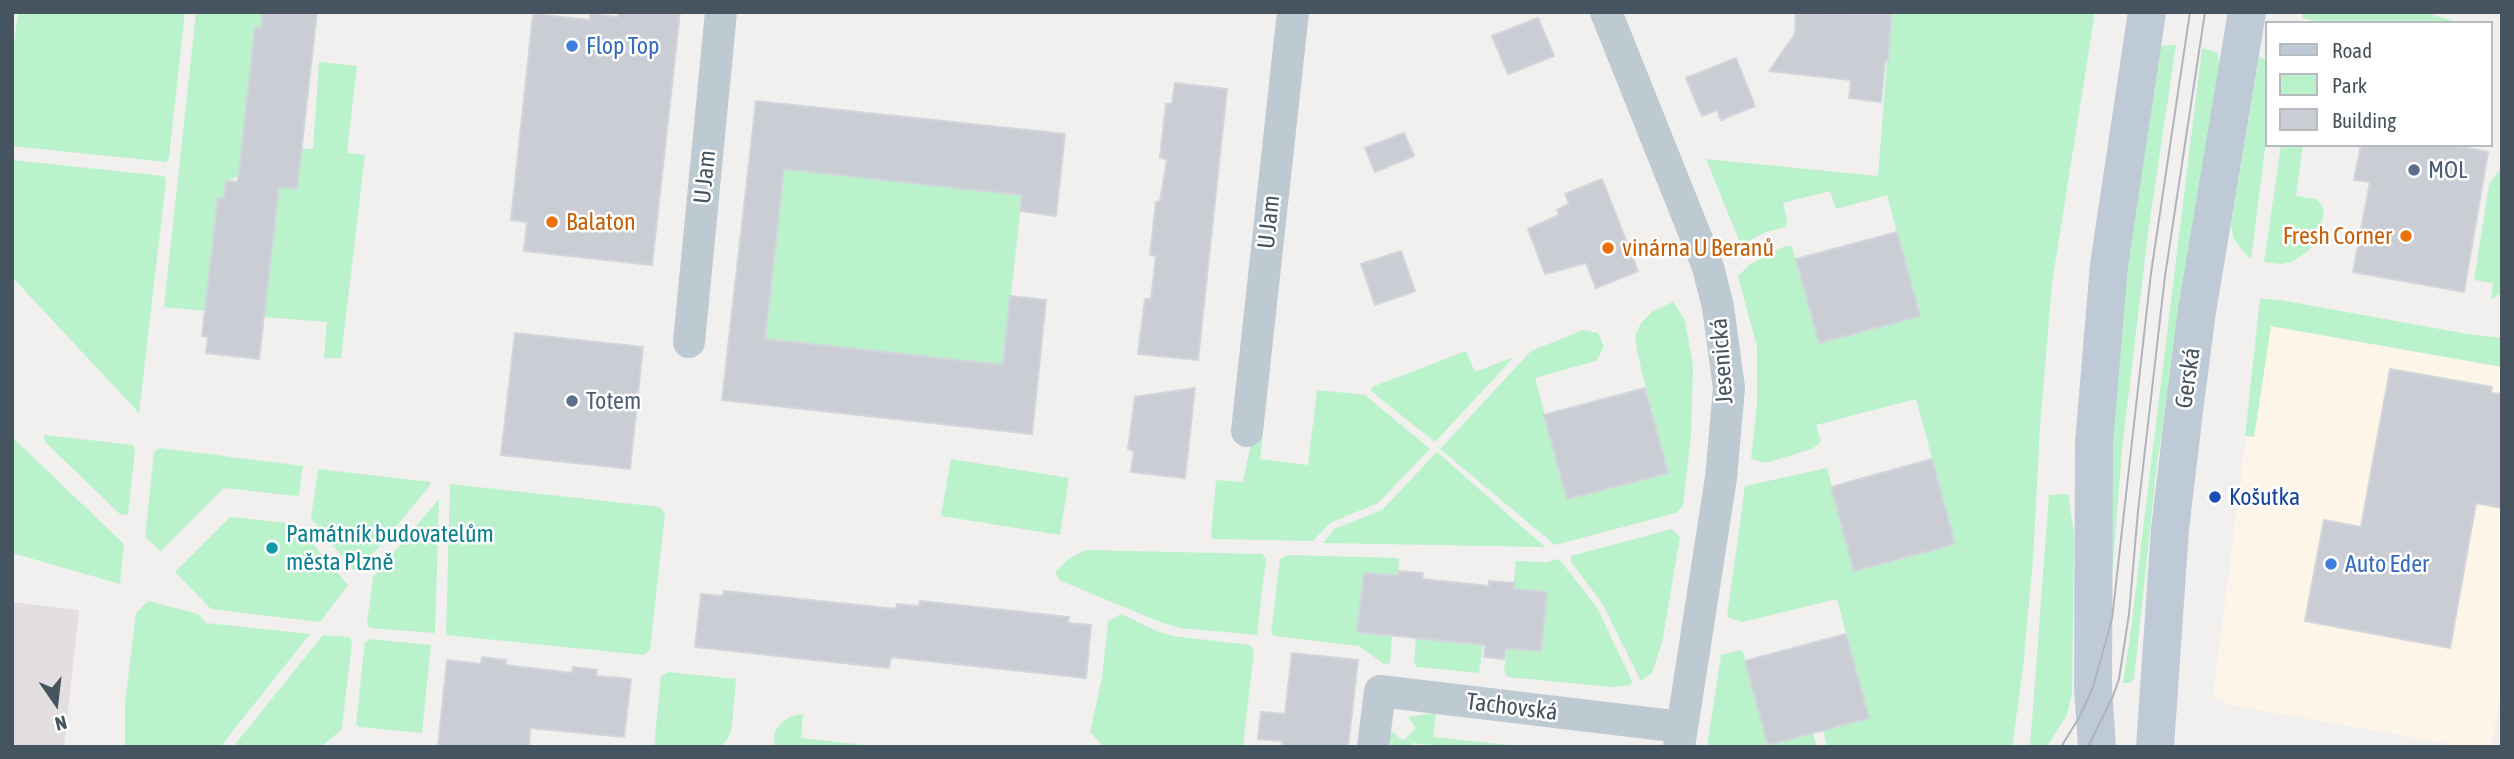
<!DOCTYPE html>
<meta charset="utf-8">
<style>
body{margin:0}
#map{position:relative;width:2514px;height:759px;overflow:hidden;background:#f2efef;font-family:"Asap Condensed",sans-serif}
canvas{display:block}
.frame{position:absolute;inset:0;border:14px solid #45545e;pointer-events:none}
.legend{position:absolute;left:2265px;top:21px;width:228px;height:126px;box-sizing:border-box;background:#fff;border:2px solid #b5bbbf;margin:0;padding:9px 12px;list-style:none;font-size:21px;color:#45545e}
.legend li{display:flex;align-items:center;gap:14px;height:35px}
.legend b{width:35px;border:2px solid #b5bbbf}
.north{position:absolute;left:21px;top:668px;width:70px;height:70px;-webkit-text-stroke:5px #fff;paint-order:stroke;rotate:166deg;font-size:19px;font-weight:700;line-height:28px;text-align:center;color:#45545e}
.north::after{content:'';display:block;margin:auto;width:24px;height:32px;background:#45545e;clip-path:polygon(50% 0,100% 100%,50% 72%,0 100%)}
</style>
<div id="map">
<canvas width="2514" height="759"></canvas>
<div class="frame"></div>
<ul class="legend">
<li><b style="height:9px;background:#becbd7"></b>Road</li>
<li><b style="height:19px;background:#baf2cc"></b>Park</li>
<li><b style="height:19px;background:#caced4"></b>Building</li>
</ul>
<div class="north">N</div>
</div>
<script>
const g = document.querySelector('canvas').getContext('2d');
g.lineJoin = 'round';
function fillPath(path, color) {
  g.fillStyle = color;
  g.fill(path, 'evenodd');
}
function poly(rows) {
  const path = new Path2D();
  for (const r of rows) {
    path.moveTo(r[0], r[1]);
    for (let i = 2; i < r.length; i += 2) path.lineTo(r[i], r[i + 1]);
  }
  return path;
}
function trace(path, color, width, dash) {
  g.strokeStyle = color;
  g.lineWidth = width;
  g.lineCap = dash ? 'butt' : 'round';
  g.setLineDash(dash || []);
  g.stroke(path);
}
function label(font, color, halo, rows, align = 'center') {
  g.font = font + ' "Asap Condensed",sans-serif';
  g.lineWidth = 5;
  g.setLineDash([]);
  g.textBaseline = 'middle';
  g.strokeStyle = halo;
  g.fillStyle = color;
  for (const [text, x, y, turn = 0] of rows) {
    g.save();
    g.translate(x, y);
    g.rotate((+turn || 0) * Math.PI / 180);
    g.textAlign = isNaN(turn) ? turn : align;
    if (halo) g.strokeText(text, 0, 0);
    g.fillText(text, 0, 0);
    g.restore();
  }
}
const commercial = poly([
 [2260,325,2502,367,2502,686,2491,747,2466,747,2226,704,2226,701,2213,698]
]);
const education = poly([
 [12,602,79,610,64,747,12,747]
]);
const green = poly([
 [18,12,185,12,169,158,166,162,12,146,12,57],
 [196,12,263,12,245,174,226,181,224,198,218,198,205,311,164,307],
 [1891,12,2095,12,2052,283,2040,427,2033,560,2023,668,2012,747,1827,747,1823,730,1869,718,1837,599,1742,622,1727,617,1745,486,1827,468,1854,571,1955,544,1916,399,1816,425,1821,442,1812,449,1765,463,1751,459,1757,404,1757,347,1738,276,1749,265,1785,246,1792,247,1819,343,1919,316,1887,195,1836,209,1830,191,1783,203,1787,219,1786,227,1766,232,1741,245,1706,159,1878,176],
 [2303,12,2423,12,2461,23,2323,23,2302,18],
 [2176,45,2148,233,2122,450,2109,615,2111,453,2125,284,2160,46],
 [2202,48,2218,53,2219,65,2157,464,2134,679,2129,683,2123,683,2129,644],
 [2259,57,2267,60,2267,134,2251,259,2241,249,2233,237,2231,223],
 [319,62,357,66,347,153,365,155,341,358,324,358,327,322,264,317,279,187,297,188,302,149,313,149],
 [2281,145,2303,145,2296,196,2316,199,2321,204,2324,212,2319,234,2309,250,2292,262,2280,264,2264,262],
 [12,160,164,176,166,181,139,413,12,277],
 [2502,165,2502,292,2491,300,2493,283,2474,280,2489,185],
 [784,169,1022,195,1003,365,765,339],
 [2260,299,2280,300,2468,334,2502,338,2502,367,2271,326,2254,437,2245,436],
 [1673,302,1685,320,1693,366,1691,437,1683,506,1676,513,1555,545,1440,449,1531,351,1583,330,1598,333,1601,339,1604,347,1596,361,1535,378,1567,499,1668,473,1638,356,1635,336,1641,323,1653,311],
 [1466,351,1475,372,1514,357,1435,442,1371,391,1372,387],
 [1317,390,1365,395,1430,449,1378,503,1330,523,1313,541,1214,539,1211,537,1216,480,1243,482,1251,443,1258,435,1263,434,1260,459,1308,465],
 [44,435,133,445,135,449,128,515,120,514,45,442],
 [12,437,124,544,120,584,12,553],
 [160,448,303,466,299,495,296,496,224,488,161,551,145,537,154,452],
 [1437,452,1545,547,1323,543,1334,529,1382,510],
 [951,459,1069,478,1060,535,941,516],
 [318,469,431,482,429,487,362,567,356,570,352,569,311,518],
 [450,484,660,507,665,513,650,650,644,655,446,635],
 [2068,494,2074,533,2072,694,2067,715,2047,747,2030,747,2049,495],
 [439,499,435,633,369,628,367,623,373,577],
 [230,517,296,524,348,585,320,622,211,609,175,572],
 [1672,529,1680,537,1662,643,1652,673,1641,681,1602,603,1571,562,1571,556],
 [1086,550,1262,554,1266,559,1257,635,1181,628,1160,622,1059,580,1055,572,1070,558],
 [1288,555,1399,558,1398,576,1364,573,1357,632,1392,635,1390,663,1384,664,1359,646,1275,636,1271,633,1280,559],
 [1559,559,1596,606,1632,681,1631,685,1612,687,1507,677,1504,671,1507,648,1539,651,1547,593,1513,589,1516,561,1547,562],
 [148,601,198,614,206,623,310,634,220,747,125,747,125,703,136,613],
 [1121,614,1159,632,1173,636,1250,645,1254,651,1243,747,1104,747,1090,732,1102,678,1108,621],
 [323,635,349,637,352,641,342,729,321,747,233,747],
 [1416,638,1483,645,1479,673,1417,667,1414,662],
 [371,639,431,645,422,733,359,727,356,724,365,642],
 [1739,650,1743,652,1768,745,1813,733,1817,747,1707,747,1721,655],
 [668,672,736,679,732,726,729,737,721,747,654,747,661,676],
 [1436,713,1433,737,1527,747,1449,747,1413,743,1412,747,1390,747,1390,734,1393,732,1403,741,1416,728,1408,717],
 [803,714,801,738,884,747,774,747,775,731,782,722,792,716]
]);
const building = poly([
 [263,12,317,12,297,189,279,187,259,359,206,353,208,337,202,336,218,198,224,198,226,181,238,182,255,27,261,28,263,12],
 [619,12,680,12,652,265,524,251,527,222,511,220,533,14,590,20,590,14,618,17,619,12],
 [1796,12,1891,15,1888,60,1885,61,1881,102,1849,98,1851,80,1769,71,1795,34,1796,12],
 [1538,18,1554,56,1508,74,1492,36,1538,18],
 [1736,58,1755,106,1721,120,1717,110,1702,116,1686,78,1736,58],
 [1175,83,1227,89,1198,360,1138,354,1145,299,1151,299,1156,256,1150,255,1156,202,1160,201,1167,160,1160,157,1166,104,1172,104,1175,83],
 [756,101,1065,134,1056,216,1020,211,1022,195,784,169,765,339,1003,365,1010,296,1046,300,1032,434,722,400,756,101],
 [1404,133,1414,156,1375,172,1365,148,1404,133],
 [2361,145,2453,145,2488,152,2464,292,2353,272,2370,182,2354,180,2361,145],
 [1602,179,1638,271,1596,288,1586,263,1545,274,1528,229,1559,215,1557,210,1569,204,1565,194,1602,179],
 [1897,232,1920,316,1819,343,1796,259,1897,232],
 [1401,251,1415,291,1375,305,1361,264,1401,251],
 [515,333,643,347,630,469,501,455,515,333],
 [2390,369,2492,387,2491,393,2502,394,2502,508,2476,503,2450,648,2305,621,2324,520,2361,527,2390,369],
 [1195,388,1185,478,1131,472,1134,451,1128,449,1135,397,1195,388],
 [1645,388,1668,473,1567,499,1544,415,1645,388],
 [1932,459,1955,544,1854,571,1831,487,1932,459],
 [1399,571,1423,573,1422,579,1489,586,1489,581,1514,583,1513,589,1547,592,1541,651,1506,648,1504,659,1484,657,1485,645,1357,632,1364,573,1398,576,1399,571],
 [724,591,896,609,897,604,919,606,920,601,1069,617,1068,623,1091,625,1086,678,891,657,889,668,695,647,701,594,723,596,724,591],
 [1846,634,1869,718,1768,745,1745,661,1846,634],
 [1292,653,1358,660,1348,747,1282,747,1282,741,1258,739,1261,712,1285,714,1292,653],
 [482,657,506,660,505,665,539,669,572,673,573,667,597,670,596,676,631,679,624,737,530,728,529,747,438,747,447,660,481,664,482,657]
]);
const street = poly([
 [1606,12,1708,267,1718,307,1729,388,1721,478,1679,747],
 [689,342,721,12],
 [1247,431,1293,12],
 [1373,747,1380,691,1681,727]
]);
const secondary = poly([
 [2097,747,2093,687,2094,443,2109,265,2147,12],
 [2155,747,2170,529,2184,411,2197,311,2247,12]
]);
const tram = poly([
 [2061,747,2080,716,2093,687,2112,619,2151,273,2190,12],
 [2088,747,2113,696,2119,679,2129,614,2138,511,2165,276,2205,12]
]);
const markers = [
 [572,46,7,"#3f7fe0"],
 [2414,170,7,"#5c6f8a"],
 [552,222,7,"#e8710a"],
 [2406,236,7,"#e8710a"],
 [1608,248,7,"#e8710a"],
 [572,401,7,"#5c6f8a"],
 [2215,497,7,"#1a4fb4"],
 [272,548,7,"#0f9aa8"],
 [2331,564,7,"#3f7fe0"]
];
const shopNames = [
 ["Flop Top",586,46],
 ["Auto Eder",2345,564]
];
const serviceNames = [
 ["MOL",2428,170],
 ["Totem",586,401]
];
const streetNames = [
 ["U Jam",705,177,-84],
 ["U Jam",1269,222,-84],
 ["Jesenická",1722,361,-94],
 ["Gerská",2188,378,-82],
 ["Tachovská",1512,707,7]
];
const foodNames = [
 ["Balaton",566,222],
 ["Fresh Corner",2392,236,"right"],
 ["vinárna U Beranů",1622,248]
];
const transitNames = [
 ["Košutka",2229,497]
];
const cultureNames = [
 ["Památník budovatelům",286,534],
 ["města Plzně",286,562]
];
fillPath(commercial, '#fdf5e7');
fillPath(education, '#e3dfe1');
fillPath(green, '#baf2cc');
fillPath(building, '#caced4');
trace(building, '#d2d5db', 2);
trace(street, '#becad2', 32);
trace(secondary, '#becbd7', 38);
trace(tram, '#b0b4ba', 2);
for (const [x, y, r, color] of markers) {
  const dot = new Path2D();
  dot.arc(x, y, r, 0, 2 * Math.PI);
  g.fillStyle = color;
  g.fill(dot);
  trace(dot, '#fff', 2.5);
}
label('24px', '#366cbe', '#fff', shopNames, 'left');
label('24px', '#4e5e75', '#fff', serviceNames, 'left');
label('24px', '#45545e', '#fff', streetNames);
label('24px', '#c56008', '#fff', foodNames, 'left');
label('24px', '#164399', '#fff', transitNames, 'left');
label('24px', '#0d838f', '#fff', cultureNames, 'left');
</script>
